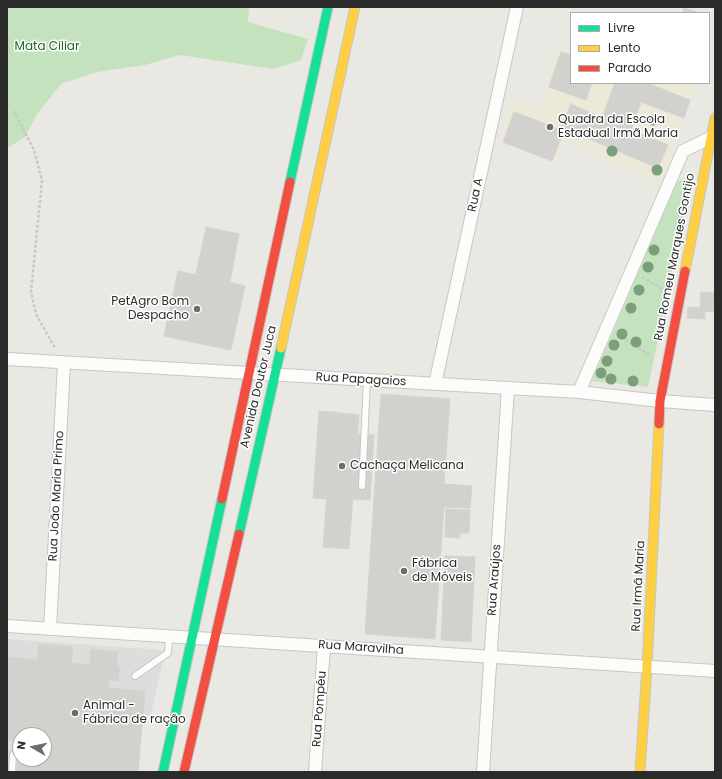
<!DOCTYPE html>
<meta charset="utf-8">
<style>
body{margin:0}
#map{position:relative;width:722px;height:779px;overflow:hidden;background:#e9e8e2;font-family:Poppins,sans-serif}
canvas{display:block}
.frame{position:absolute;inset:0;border:8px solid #2b2b2b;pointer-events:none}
.legend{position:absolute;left:570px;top:12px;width:140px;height:72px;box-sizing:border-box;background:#fff;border:1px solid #aaa;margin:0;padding:5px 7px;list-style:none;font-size:12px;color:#2b2b2b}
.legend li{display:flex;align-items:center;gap:8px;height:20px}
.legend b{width:20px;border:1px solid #aaa}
.north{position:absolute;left:12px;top:727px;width:40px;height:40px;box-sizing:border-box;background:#fff;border:1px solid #aaa;border-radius:50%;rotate:279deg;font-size:11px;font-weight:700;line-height:16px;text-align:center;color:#2b2b2b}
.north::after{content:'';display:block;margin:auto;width:14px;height:18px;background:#6e6d6b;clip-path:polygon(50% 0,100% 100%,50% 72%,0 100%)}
</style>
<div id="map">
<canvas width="722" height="779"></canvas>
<div class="frame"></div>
<ul class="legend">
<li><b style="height:5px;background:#16e098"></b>Livre</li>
<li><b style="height:5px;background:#ffcf43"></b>Lento</li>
<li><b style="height:5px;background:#f24e42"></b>Parado</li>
</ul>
<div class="north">N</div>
</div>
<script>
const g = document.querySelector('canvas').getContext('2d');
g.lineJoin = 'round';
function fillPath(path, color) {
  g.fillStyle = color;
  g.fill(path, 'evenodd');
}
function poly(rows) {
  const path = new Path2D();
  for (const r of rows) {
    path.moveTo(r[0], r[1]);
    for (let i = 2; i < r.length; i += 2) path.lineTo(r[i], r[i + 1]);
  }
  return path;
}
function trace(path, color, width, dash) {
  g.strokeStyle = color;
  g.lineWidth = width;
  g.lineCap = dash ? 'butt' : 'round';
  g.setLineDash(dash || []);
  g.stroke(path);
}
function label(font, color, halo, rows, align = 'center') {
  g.font = font + ' Poppins,sans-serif';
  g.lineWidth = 3;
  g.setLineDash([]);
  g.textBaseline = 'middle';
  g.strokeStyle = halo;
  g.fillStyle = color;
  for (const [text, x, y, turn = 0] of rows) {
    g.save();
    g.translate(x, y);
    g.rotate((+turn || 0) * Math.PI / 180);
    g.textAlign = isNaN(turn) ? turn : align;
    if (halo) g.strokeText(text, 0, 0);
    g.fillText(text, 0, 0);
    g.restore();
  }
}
const industrial = poly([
 [7,639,162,650,163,661,151,714,140,720,137,772,7,772],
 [20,735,44,735,44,759,20,759]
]);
const education = poly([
 [559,49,571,53,571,83,697,83,660,183,563,141,555,163,501,143,508,100,539,108]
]);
const green = poly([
 [7,7,249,7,248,22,308,39,301,60,274,69,180,55,145,65,97,72,61,84,38,113,24,138,7,148],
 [692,174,648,387,592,381,677,182]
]);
const building = poly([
 [684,8,700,13,682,13,684,8],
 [561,52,571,55,571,83,592,83,586,100,549,87,561,52],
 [615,83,647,83,690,100,684,118,641,102,631,129,602,118,615,83],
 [571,104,602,118,668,145,658,168,561,127,571,104],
 [514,112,564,131,552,161,503,142,514,112],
 [206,227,239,234,230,282,196,274,206,227],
 [178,271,230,282,216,347,164,336,178,271],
 [230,282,245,286,231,350,216,347,230,282],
 [701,292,715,293,715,312,705,311,705,319,687,318,688,307,700,308,701,292],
 [381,394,450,399,444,484,472,486,470,508,444,507,435,639,365,634,381,394],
 [319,411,333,412,326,499,313,498,319,411],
 [333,412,359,415,349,549,323,547,333,412],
 [357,434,374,435,370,500,353,499,357,434],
 [446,509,470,510,469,533,460,533,460,538,445,537,446,509],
 [445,556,475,557,471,642,441,640,445,556],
 [39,644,73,647,71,663,90,665,91,649,118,652,117,666,120,666,118,681,109,680,108,688,145,691,138,772,17,772,20,741,7,740,7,657,37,660,39,644],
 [20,735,44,735,44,759,20,759,20,735]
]);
const path = poly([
 [14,111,34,150,42,181,31,292,36,314,55,348],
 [642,277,666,291],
 [617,335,652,356]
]);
const lane = poly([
 [362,486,367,380],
 [135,676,168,653,169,636],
 [12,772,13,755]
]);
const street = poly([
 [7,359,508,388,579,392,660,401,715,405],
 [435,384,517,7],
 [579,392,683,151,710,138],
 [7,626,715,671],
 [50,629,64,363],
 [315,772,324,646],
 [483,772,508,388]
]);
const fast = poly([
 [290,182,328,7],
 [239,534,281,348],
 [163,772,222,499]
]);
const slow = poly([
 [685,271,715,118],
 [281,348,355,7],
 [640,772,647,667,659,424]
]);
const jam = poly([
 [659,424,660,401,685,271],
 [222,499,290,182],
 [184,772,239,534]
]);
const trees = [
 [653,120],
 [612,151],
 [657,170],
 [654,250],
 [648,267],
 [639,290],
 [631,308],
 [622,334],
 [636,342],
 [614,345],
 [607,361],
 [601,373],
 [611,379],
 [633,381]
];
const markers = [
 [550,127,4,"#6e6d6b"],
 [197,309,4,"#6e6d6b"],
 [342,466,4,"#6e6d6b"],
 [404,571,4,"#6e6d6b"],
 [75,713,4,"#6e6d6b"]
];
const parkNames = [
 ["Mata Ciliar",47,47]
];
const poiNames = [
 ["Quadra da Escola",558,120],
 ["Estadual Irmã Maria",558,134],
 ["PetAgro Bom",189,302,"right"],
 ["Despacho",189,316,"right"],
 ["Cachaça Melicana",350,466],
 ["Fábrica",412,564],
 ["de Móveis",412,578],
 ["Animal -",83,706],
 ["Fábrica de ração",83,720]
];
const streetNames = [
 ["Rua A",476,195,-78],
 ["Rua Romeu Marques Gontijo",675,257,-79],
 ["Rua Papagaios",361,380,3],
 ["Avenida Doutor Juca",259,387,-77],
 ["Rua João Maria Primo",57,496,-87],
 ["Rua Araújos",495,580,-86],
 ["Rua Irmã Maria",639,586,-87],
 ["Rua Maravilha",361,648,4],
 ["Rua Pompéu",320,709,-86]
];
fillPath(industrial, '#dedcdd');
fillPath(education, '#ebe9d8');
fillPath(green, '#c4e2be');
fillPath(building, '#d2d1cd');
trace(building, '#d4d3ce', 1);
trace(lane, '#c7c6c5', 8);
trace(street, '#c7c6c5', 14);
trace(fast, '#c7c6c5', 11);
trace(slow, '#c7c6c5', 11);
trace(jam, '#c7c6c5', 11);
trace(path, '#c8c8c7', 2.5, [3, 2]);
trace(lane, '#fcfcfb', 6);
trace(street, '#fcfcfb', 12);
trace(fast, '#16e098', 9);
trace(slow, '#ffcf43', 9);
trace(jam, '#f24e42', 9);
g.fillStyle = '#7b9f7a';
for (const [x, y] of trees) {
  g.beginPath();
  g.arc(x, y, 5.5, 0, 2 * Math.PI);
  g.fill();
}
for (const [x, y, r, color] of markers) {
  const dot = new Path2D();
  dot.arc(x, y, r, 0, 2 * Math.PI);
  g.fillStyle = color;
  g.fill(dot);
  trace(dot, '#fff', 1.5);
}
label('12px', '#216324', '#fff', parkNames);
label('12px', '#2b2b2b', '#fff', poiNames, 'left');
label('12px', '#2b2b2b', '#fff', streetNames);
</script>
